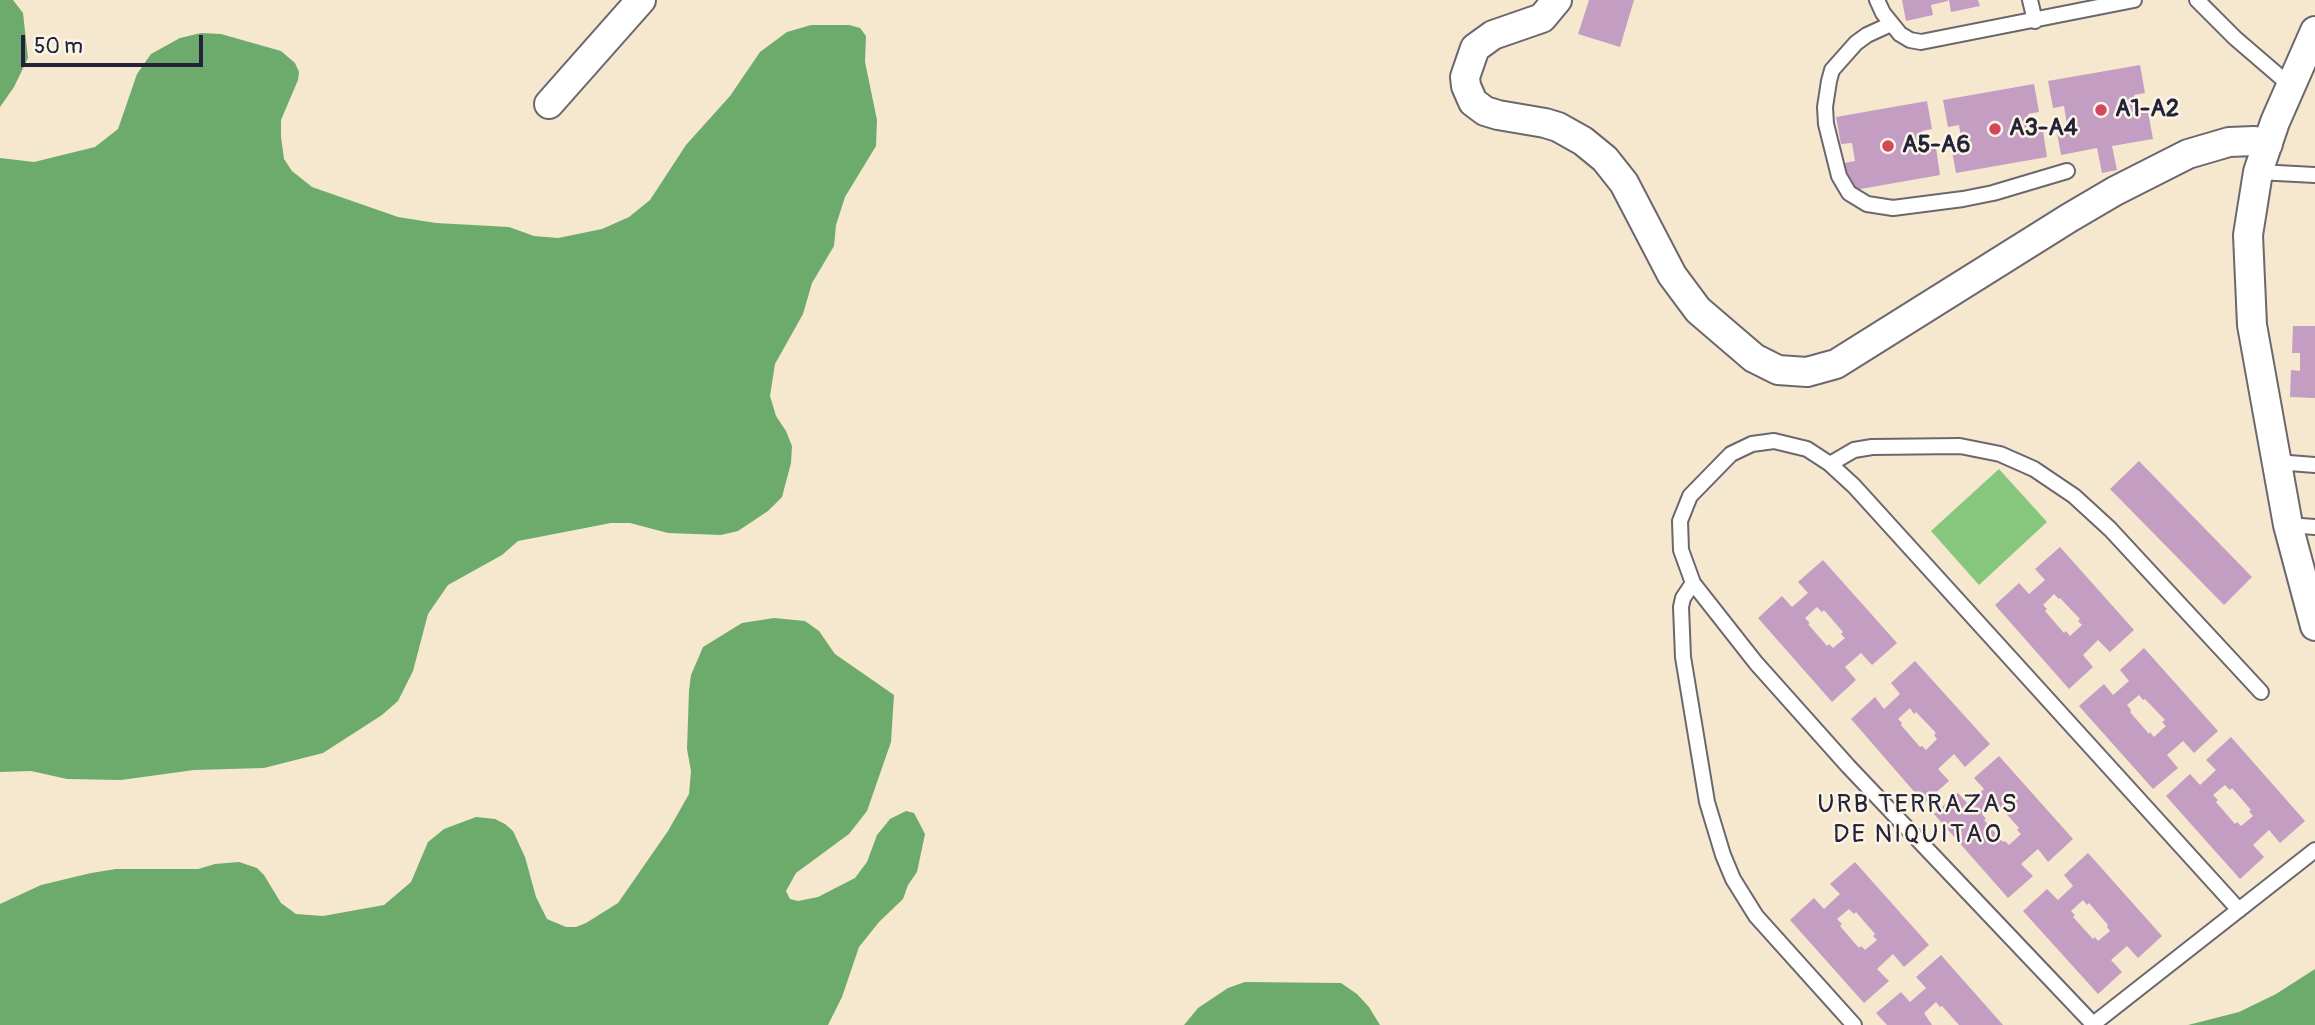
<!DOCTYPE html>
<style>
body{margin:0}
#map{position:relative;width:2315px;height:1025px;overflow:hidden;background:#f5e8ce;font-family:Pangolin,sans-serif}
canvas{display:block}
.scale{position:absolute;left:21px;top:35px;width:182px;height:32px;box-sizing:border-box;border:4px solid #22223b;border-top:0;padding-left:9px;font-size:21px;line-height:24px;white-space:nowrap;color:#22223b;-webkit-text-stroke:5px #fcf5e5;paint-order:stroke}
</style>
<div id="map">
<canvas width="2315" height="1025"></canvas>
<div class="scale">50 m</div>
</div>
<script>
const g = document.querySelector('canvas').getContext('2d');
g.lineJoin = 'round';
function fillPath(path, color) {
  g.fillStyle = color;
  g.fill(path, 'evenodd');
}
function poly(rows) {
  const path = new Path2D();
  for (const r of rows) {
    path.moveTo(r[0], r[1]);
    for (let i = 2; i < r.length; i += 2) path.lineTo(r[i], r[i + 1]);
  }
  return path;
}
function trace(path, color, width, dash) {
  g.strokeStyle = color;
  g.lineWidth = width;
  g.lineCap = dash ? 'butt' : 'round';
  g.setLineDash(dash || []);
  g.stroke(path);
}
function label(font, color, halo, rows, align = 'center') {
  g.font = font + ' Pangolin,sans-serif';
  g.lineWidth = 5;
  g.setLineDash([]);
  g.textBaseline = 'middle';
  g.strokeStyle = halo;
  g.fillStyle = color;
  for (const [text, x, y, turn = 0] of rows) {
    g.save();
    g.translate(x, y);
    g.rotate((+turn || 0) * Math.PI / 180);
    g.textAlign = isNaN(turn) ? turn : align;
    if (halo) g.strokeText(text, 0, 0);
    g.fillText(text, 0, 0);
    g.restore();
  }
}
const green = poly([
 [1999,469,2047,522,1979,585,1931,531]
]);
const forest = poly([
 [0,0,13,0,23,13,28,58,14,87,0,107],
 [811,25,849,25,860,28,866,36,865,62,877,120,876,146,845,197,836,225,834,246,812,283,803,314,775,364,770,396,776,416,786,431,792,446,791,463,782,497,768,511,738,531,721,535,668,533,630,523,611,523,518,541,502,555,448,585,428,614,413,671,398,701,382,715,323,753,264,768,194,770,121,780,67,779,31,771,0,772,0,158,34,162,95,147,118,129,137,74,151,54,180,38,201,33,221,34,281,51,295,63,299,72,298,80,281,120,281,137,284,159,292,171,312,187,398,217,436,223,509,227,534,236,558,238,602,229,629,217,650,200,686,145,730,96,760,52,787,32],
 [774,618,805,621,819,631,835,654,894,695,891,742,867,811,849,834,796,873,786,891,790,899,798,901,818,897,855,878,867,862,877,835,890,819,906,811,914,813,925,834,917,872,908,885,903,899,879,922,859,947,842,997,828,1025,0,1025,0,904,41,885,91,873,116,869,198,869,215,864,239,862,257,868,264,875,281,903,296,914,323,916,384,905,411,882,428,842,444,829,476,817,495,819,505,824,513,831,525,857,536,897,547,919,566,927,576,927,586,923,618,903,668,831,689,794,691,771,687,749,689,691,691,675,703,647,742,623],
 [2315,969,2315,1025,2188,1025,2239,1012,2276,994],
 [1245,982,1341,983,1357,994,1369,1007,1380,1025,1184,1025,1198,1008,1228,988]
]);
const building = poly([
 [1589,0,1634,0,1620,47,1578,34],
 [1902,0,1948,0,1948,1,1931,5,1933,15,1906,21],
 [1949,0,1978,0,1980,6,1951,12],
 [2140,65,2145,93,2134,95,2137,114,2148,112,2153,139,2112,146,2117,170,2102,173,2097,148,2061,155,2056,127,2067,125,2064,106,2053,108,2048,81],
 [2034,84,2039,112,2028,114,2032,132,2043,131,2047,157,1956,173,1951,146,1962,144,1959,125,1948,127,1943,100],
 [1927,101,1932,129,1922,131,1925,150,1936,148,1940,175,1849,191,1844,163,1855,161,1852,143,1841,144,1836,117],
 [2293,326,2315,326,2315,398,2290,397,2291,370,2300,371,2300,353,2292,353],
 [2139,461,2252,577,2224,605,2110,489],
 [2060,547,2134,630,2110,652,2098,640,2083,655,2093,667,2069,689,1995,605,2019,583,2029,594,2045,580,2035,569],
 [2054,594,2059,599,2060,598,2080,619,2078,621,2082,625,2070,636,2066,631,2064,633,2045,611,2047,609,2043,605],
 [1823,560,1897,643,1872,665,1861,653,1845,667,1856,680,1832,702,1758,618,1782,596,1792,607,1808,593,1798,582],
 [1817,607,1822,612,1824,610,1843,632,1841,634,1845,638,1833,648,1829,644,1827,646,1808,624,1810,623,1805,618],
 [2144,648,2218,731,2194,753,2183,741,2167,755,2178,768,2153,789,2079,706,2104,684,2113,695,2129,681,2120,670],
 [2139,695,2143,700,2145,699,2165,720,2162,722,2166,726,2154,737,2150,732,2149,734,2130,712,2131,710,2127,705],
 [1915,661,1990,744,1965,767,1954,754,1938,769,1949,781,1924,803,1851,719,1875,697,1884,709,1900,694,1891,683],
 [1910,708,1914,714,1916,712,1936,733,1934,735,1937,739,1926,750,1922,746,1920,747,1901,725,1902,723,1898,719],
 [2231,737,2305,821,2280,843,2269,830,2253,845,2264,857,2240,879,2166,796,2190,774,2200,785,2216,770,2206,760],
 [2225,785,2230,790,2232,788,2251,810,2249,811,2253,816,2241,826,2237,822,2235,824,2216,802,2218,800,2213,795],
 [1999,756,2073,839,2048,862,2038,849,2021,864,2033,876,2008,898,1934,814,1958,793,1968,804,1984,789,1974,778],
 [1993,803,1998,809,2000,807,2019,828,2017,830,2021,834,2009,845,2005,841,2003,842,1984,820,1986,819,1982,814],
 [2088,853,2162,936,2138,958,2127,946,2111,960,2122,972,2098,994,2023,911,2047,889,2058,900,2073,886,2064,875],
 [2083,900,2087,905,2089,903,2108,925,2107,927,2110,931,2098,941,2095,937,2093,939,2073,917,2075,915,2071,911],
 [1855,862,1929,945,1904,967,1893,954,1877,969,1889,981,1864,1003,1790,920,1814,898,1824,909,1840,894,1830,884],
 [1849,909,1854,914,1856,912,1875,934,1873,936,1877,940,1865,950,1861,946,1859,948,1840,926,1842,924,1837,919],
 [1941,955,2003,1025,1959,1025,1942,1006,1940,1007,1936,1002,1924,1013,1932,1025,1887,1025,1876,1013,1901,992,1910,1002,1926,988,1916,977]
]);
const lane = poly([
 [1877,0,1883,13,1900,34,1910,40,1921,42,2134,0],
 [2030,0,2035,21],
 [2197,0,2235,38,2292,87],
 [1891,24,1867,35,1856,43,1832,70,1829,81,1825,107,1826,124,1839,176,1849,193,1867,204,1893,208,1963,199,1993,193,2067,171],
 [2258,172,2315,175],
 [2276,462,2315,465],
 [1830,464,1854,450,1872,447,1960,446,2000,454,2034,469,2074,496,2110,529,2261,692],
 [2288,525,2315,527],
 [1693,583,1683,598,1681,607,1683,657,1707,802,1723,855,1733,879,1756,916,1854,1025],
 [2093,1024,1848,766,1756,663,1693,583,1681,550,1680,521,1690,496,1731,454,1752,444,1774,441,1807,449,1830,464,1854,486,2239,910],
 [2092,1025,2315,850]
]);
const street = poly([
 [1557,0,1542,18,1493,35,1475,48,1465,77,1466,86,1473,102,1485,111,1498,115,1545,123,1558,127,1583,141,1605,159,1624,183,1672,275,1698,310,1754,358,1778,370,1807,372,1836,364,2069,218,2115,191,2188,154,2229,142,2254,141,2268,144],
 [2315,31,2275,122,2258,172,2248,235,2252,325,2288,525,2315,626],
 [549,104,641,0]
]);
const markers = [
 [2101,110,7,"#d1495b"],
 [1995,129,7,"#d1495b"],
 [1888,146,7,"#d1495b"]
];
const poiNames = [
 ["A1-A2",2115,110],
 ["A3-A4",2009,129],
 ["A5-A6",1902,146]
];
const neighbourhoodNames = [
 ["URB TERRAZAS",1918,805],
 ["DE NIQUITAO",1918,835]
];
fillPath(green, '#87c67d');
fillPath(forest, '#6dab6c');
fillPath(building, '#c49dc3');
trace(lane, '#6c676e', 18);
trace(street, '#6c676e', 32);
trace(lane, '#fff', 14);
trace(street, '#fff', 28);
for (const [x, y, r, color] of markers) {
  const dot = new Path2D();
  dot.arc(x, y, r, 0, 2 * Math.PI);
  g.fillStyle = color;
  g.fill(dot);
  trace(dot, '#fcf5e5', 2.5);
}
label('bold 24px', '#22223b', '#fcf5e5', poiNames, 'left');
g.letterSpacing = '2px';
label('26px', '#22223b', '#fcf5e5', neighbourhoodNames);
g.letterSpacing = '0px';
</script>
